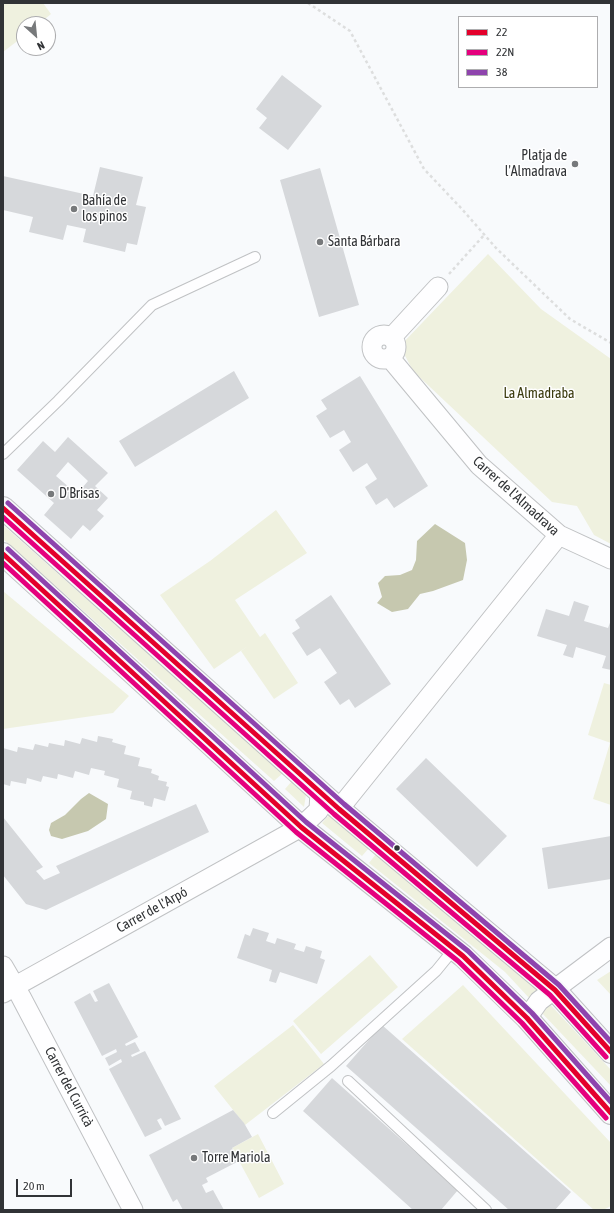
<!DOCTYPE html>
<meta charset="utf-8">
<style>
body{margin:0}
#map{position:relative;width:614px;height:1213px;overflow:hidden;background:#f8fafc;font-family:"Asap Condensed",sans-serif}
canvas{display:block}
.frame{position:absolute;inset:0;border:4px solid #313336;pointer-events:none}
.legend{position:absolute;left:458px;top:16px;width:140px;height:72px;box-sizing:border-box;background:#fff;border:1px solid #adadaf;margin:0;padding:5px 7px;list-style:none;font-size:12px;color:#313336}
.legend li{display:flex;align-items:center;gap:8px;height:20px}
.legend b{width:20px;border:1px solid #adadaf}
.north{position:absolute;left:16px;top:16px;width:40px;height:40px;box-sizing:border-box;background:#fff;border:1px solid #adadaf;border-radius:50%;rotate:153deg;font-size:11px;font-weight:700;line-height:16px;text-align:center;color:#313336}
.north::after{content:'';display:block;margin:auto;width:14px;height:18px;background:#77797b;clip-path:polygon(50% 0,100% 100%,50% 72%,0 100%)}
.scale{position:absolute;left:16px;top:1179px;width:56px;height:18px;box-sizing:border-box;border:2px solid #313336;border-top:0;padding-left:5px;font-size:12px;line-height:14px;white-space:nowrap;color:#313336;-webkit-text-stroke:3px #fff;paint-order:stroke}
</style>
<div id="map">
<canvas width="614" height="1213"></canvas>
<div class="frame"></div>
<ul class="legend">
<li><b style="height:5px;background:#e4002b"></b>22</li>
<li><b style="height:5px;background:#e5007d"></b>22N</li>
<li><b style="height:5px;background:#8e44ad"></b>38</li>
</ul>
<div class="north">N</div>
<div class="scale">20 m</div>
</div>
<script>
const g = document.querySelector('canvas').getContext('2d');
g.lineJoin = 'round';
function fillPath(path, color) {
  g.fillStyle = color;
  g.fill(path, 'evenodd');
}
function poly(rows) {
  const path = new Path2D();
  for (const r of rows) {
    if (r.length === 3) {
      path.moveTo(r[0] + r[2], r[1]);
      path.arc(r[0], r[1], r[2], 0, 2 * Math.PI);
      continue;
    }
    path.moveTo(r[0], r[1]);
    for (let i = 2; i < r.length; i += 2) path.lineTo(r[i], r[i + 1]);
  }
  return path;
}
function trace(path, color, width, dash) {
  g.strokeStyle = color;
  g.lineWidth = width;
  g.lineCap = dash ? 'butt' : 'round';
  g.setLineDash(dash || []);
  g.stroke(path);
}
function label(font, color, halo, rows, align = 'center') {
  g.font = font + ' "Asap Condensed",sans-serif';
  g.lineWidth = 3;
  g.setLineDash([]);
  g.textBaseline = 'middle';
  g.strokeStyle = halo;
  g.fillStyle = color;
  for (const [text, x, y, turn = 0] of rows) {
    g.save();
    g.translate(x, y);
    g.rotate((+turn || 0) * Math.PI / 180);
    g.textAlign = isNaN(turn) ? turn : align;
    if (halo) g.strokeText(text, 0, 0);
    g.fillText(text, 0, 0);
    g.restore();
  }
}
const green = poly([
 [3,3,43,3,51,14,39,24,24,24,24,36,3,52],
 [488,254,541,309,611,359,611,544,594,535,577,506,552,502,413,371,400,346],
 [276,510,307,553,235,600,260,637,265,633,298,683,274,699,241,651,248,646,214,669,160,595,210,561],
 [3,525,283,773,274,781,3,539],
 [3,591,129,696,113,713,3,729],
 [604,683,611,685,611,743,588,735],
 [610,743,611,744,611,805,593,799],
 [292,781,306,795,304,807,285,789],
 [329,815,369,848,362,856,322,823],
 [376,854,513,965,538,991,530,999,505,972,369,863],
 [370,955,398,987,321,1054,293,1021],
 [611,971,611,995,597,980],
 [463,985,611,1143,611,1206,603,1210,594,1210,402,1039],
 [546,1000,611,1070,611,1086,541,1012],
 [293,1025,324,1064,245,1125,214,1086],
 [258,1134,284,1184,259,1198,232,1148]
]);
const water = poly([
 [435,524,465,543,467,560,463,580,433,591,420,594,408,609,392,612,377,603,382,597,378,583,385,576,400,575,412,570,416,560,417,541],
 [89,793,108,804,106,819,88,831,62,839,51,836,49,830,51,823,65,815,81,799]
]);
const building = poly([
 [282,75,322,106,288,150,259,128,267,118,256,109],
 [100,167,143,177,136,205,146,207,137,245,127,243,125,252,83,242,86,229,67,225,63,240,29,232,33,217,3,210,3,176,93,196],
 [320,168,359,305,319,317,280,180],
 [234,371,249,398,135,467,119,441],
 [360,376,428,486,394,508,387,498,376,505,365,487,377,479,367,463,353,472,339,450,351,442,344,430,330,438,316,416,327,409,321,400],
 [68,437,108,473,95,486,108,498,97,510,104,516,90,531,83,525,71,539,44,515,54,503,17,470,43,441,55,452],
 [68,462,88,481,77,494,56,476],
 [331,595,391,684,355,708,349,699,340,705,324,682,337,673,320,648,307,656,292,633,300,628,295,620],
 [574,601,589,606,584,621,608,628,611,620,611,670,602,668,606,656,576,647,573,658,563,655,567,645,537,636,546,609,569,616],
 [98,736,113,739,112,742,126,746,124,754,140,758,138,766,152,769,151,773,159,776,158,780,167,782,166,786,169,787,165,801,154,798,152,807,144,805,144,802,130,799,132,791,117,787,119,779,104,775,105,771,91,768,89,775,75,771,73,778,58,774,57,779,43,776,41,782,27,778,26,784,11,781,10,786,3,784,3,748,17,752,18,747,33,750,35,744,48,747,49,743,64,746,65,740,80,744,82,738,97,742],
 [426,758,507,836,477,867,396,789],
 [196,804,209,832,46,910,26,904,3,875,3,817,43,867,36,871,44,880,60,873,56,866],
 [611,836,611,879,548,889,542,848],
 [253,928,269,933,266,941,275,944,277,938,296,944,294,949,304,952,306,946,322,951,320,958,325,960,317,984,280,972,276,983,269,981,272,970,237,958,245,934,250,936],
 [109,983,138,1037,125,1044,126,1046,135,1042,140,1051,131,1055,132,1057,145,1051,181,1119,165,1126,161,1118,157,1120,162,1129,145,1137,109,1069,122,1062,121,1059,109,1066,105,1058,117,1052,116,1049,102,1056,74,1002,90,993,95,1002,98,1001,93,991],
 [382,1025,571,1192,555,1210,509,1210,346,1066],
 [332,1078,458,1190,441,1210,413,1210,303,1111],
 [233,1110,244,1123,252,1137,232,1148,239,1161,206,1178,208,1182,202,1185,206,1193,213,1190,224,1210,183,1210,177,1199,173,1202,149,1155]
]);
const path = poly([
 [308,3,350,31,424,169,461,208,496,248,570,319,611,343],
 [449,274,485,234]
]);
const lane = poly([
 [3,454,58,401,152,305,255,257],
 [348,1081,486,1210],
 [273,1113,331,1066,436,971,454,949]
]);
const street = poly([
 [384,347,12],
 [392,337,438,287],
 [390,358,479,465,559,535,611,559],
 [339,809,559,535],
 [3,966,21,997,133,1210],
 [3,993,301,827,319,810,320,792],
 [527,1018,539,1001,611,947]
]);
const secondary = poly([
 [3,508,339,809,555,990,611,1052],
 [3,554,301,827,463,956,527,1018,611,1113]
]);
const bus1 = poly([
 [3,508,339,809,555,990,611,1052],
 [3,554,301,827,463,956,527,1018,611,1113]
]);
const bus2 = poly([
 [3,517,334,814,550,995,606,1057],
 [3,563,296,832,458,961,522,1023,606,1118]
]);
const bus3 = poly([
 [8,503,344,804,559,985,611,1042],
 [8,549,306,822,468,951,532,1013,611,1102]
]);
const markers = [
 [575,164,4,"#77797b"],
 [74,209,4,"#77797b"],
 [320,242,4,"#77797b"],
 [51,494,4,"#77797b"],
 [397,848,3.5,"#313336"],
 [194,1158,4,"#77797b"]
];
const poiNames = [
 ["Platja de",567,156,"right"],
 ["l'Almadrava",567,172,"right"],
 ["Bahía de",82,201],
 ["los pinos",82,217],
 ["Santa Bárbara",328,242],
 ["D'Brisas",59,494],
 ["Torre Mariola",202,1158]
];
const parkNames = [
 ["La Almadraba",539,394]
];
const streetNames = [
 ["Carrer de l'Almadrava",516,496,42],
 ["Carrer de l'Arpó",152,910,-29],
 ["Carrer del Curricà",69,1087,62]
];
fillPath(green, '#eff1df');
fillPath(water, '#c6c8af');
fillPath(building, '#d6d8db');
trace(lane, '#c0c2c4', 12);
trace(street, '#c0c2c4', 21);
trace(secondary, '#c0c2c4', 24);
trace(path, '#dddede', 2.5, [3, 3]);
trace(lane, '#fefeff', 10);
trace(street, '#fefeff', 19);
trace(secondary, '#f9fafc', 22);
trace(bus1, '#e4002b', 5);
trace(bus2, '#e5007d', 5);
trace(bus3, '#8e44ad', 5);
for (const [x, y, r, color] of markers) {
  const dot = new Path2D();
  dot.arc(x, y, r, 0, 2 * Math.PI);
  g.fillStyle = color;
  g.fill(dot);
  trace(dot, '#fff', 1.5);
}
label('14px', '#313336', '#fff', poiNames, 'left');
label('14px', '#3a3a0d', '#fff', parkNames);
label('14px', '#313336', '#fff', streetNames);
</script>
